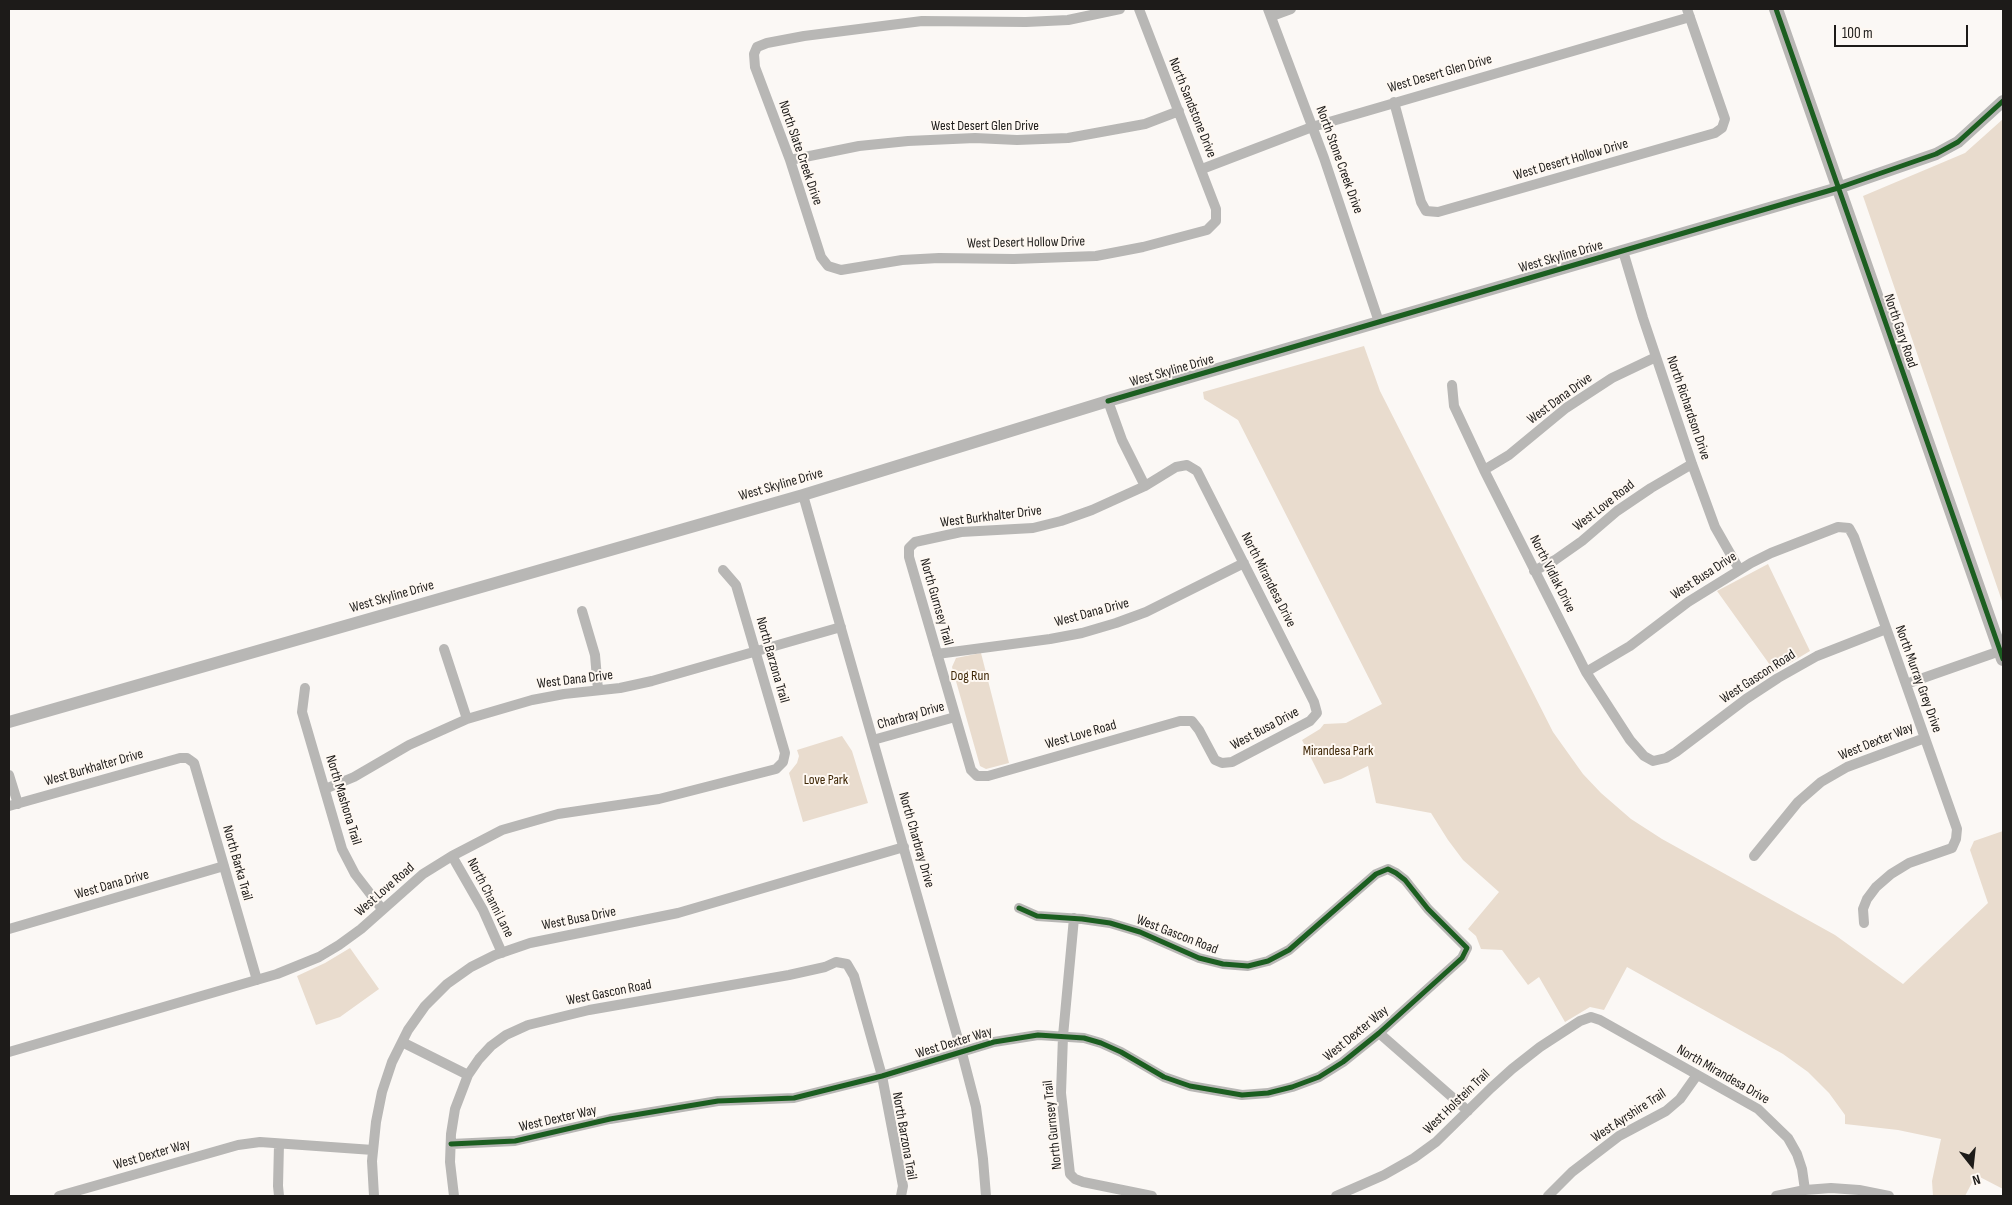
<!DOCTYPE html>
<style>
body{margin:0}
#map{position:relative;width:2012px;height:1205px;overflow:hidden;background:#fbf8f5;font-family:"Sofia Sans Condensed",sans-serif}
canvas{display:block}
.frame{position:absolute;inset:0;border:10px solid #1d1b19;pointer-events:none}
.north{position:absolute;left:1947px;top:1140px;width:50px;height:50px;-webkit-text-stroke:4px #fef8f2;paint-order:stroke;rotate:164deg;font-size:14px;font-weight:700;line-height:20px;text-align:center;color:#1d1b19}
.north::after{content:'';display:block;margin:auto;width:18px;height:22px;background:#1d1b19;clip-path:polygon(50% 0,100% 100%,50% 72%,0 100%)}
.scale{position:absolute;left:1834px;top:25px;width:134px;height:22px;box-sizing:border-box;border:2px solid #1d1b19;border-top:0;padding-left:6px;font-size:15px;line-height:18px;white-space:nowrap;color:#1d1b19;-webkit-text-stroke:4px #fef8f2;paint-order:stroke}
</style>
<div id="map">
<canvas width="2012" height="1205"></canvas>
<div class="frame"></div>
<div class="north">N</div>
<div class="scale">100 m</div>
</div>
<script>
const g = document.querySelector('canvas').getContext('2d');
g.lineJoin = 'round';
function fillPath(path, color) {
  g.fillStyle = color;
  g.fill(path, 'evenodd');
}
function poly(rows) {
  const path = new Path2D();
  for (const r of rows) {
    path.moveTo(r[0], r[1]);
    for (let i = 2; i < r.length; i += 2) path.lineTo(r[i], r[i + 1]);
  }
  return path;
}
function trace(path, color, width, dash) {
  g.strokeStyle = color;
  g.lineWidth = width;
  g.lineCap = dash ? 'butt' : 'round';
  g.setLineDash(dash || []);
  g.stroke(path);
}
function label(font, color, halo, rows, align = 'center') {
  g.font = font + ' "Sofia Sans Condensed",sans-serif';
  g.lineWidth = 4;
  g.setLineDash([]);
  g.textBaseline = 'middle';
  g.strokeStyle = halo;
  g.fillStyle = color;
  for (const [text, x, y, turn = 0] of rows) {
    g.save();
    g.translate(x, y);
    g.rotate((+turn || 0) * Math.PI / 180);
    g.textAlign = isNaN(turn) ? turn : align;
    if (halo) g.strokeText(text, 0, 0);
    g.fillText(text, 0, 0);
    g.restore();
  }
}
const green = poly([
 [2003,119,2003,604,1863,196,1965,153],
 [1364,346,1380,391,1553,732,1583,774,1601,793,1631,819,1662,839,1835,935,1903,984,1988,903,1970,850,1974,841,2003,831,2003,1189,1976,1175,1965,1196,1933,1196,1932,1181,1941,1139,1898,1130,1845,1124,1845,1115,1829,1093,1808,1072,1783,1054,1627,967,1604,1010,1590,1007,1565,1022,1539,977,1528,985,1502,950,1481,949,1476,936,1468,929,1499,892,1463,860,1448,840,1431,813,1376,803,1368,766,1341,779,1324,784,1302,740,1320,729,1324,724,1346,723,1382,704,1238,420,1204,399,1203,392],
 [1768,564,1810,651,1775,672,1717,591],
 [981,653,1009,763,986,769,980,766,952,667,956,658],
 [842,736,852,751,868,803,803,822,789,773,797,763,799,756,797,750],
 [350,948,379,989,340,1017,316,1025,297,976,325,963]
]);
const minor = poly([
 [1120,9,1068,20,1026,22,922,21,804,36,767,43,757,47,754,54,755,67,790,160,821,257,828,266,841,270,902,260,939,258,1014,259,1096,256,1143,247,1207,230,1216,221,1216,209,1139,9],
 [1268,9,1324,158,1379,322],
 [1272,16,1291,9],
 [1394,102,1421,202,1426,211,1438,212,1715,133,1722,128,1725,119,1687,9],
 [790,160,859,146,908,141,975,138,1017,140,1068,138,1145,124,1179,111],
 [1202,169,1312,127,1690,17],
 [1623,251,1643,318,1692,464,1715,527,1739,569],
 [1452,385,1454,406,1484,470,1586,672,1630,740,1644,756,1653,761,1666,758,1676,752,1746,699,1778,678,1817,656,1886,629],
 [1108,401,1122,440,1145,486],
 [1187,465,1197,471,1314,702,1317,713,1310,721,1232,762,1222,763,1215,760,1199,730,1192,721,1180,721,988,776,977,776,971,770,909,557,909,548,915,542,961,532,1033,528,1061,521,1092,510,1145,486,1176,467,1187,465],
 [1484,470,1509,455,1566,408,1612,378,1656,357],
 [803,495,962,1053,976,1107,983,1159,986,1196],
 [1534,571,1555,560,1582,541,1617,511,1651,488,1692,464],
 [582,611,595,655,598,690],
 [444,649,467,719],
 [937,654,1050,639,1082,633,1116,623,1146,612,1244,563],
 [1586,672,1630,646,1688,602,1751,563,1771,553,1838,527,1849,528,1854,537,1957,829,1956,839,1952,848,1909,863,1891,874,1876,887,1867,899,1863,909,1864,923],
 [1906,684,2000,651],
 [305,688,302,712,342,849,355,874,382,909],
 [873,740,955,717],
 [9,775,18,804],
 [325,789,354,777,409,745,467,719,532,700,564,694,620,688,652,681,841,627],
 [9,806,180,758,187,758,194,763,257,980],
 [452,856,483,910,502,953],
 [1754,856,1798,802,1821,782,1847,767,1925,738],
 [1074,918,1063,1036,1061,1093,1070,1174,1075,1179,1083,1182,1152,1196],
 [9,929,224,866],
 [1379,1033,1468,1111],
 [402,1042,468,1075],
 [9,1052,277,974,319,957,339,945,361,929,423,874,452,856,502,830,558,814,659,799,776,769,783,762,785,753,736,585,723,570],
 [279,1144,278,1186,279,1196],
 [451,1144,515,1141,610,1119,718,1101,794,1098,882,1076,994,1042,1038,1035,1084,1038,1101,1043,1121,1052,1164,1077,1190,1086,1242,1095,1268,1093,1292,1087,1319,1077,1343,1062,1379,1033,1462,958,1467,948,1428,909,1405,880,1396,873,1388,869,1376,874,1289,950,1268,961,1248,966,1223,964,1199,958,1140,932,1110,923,1082,919,1037,916,1019,908],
 [59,1196,238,1145,260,1142,373,1150],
 [374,1196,372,1161,376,1122,382,1092,392,1062,408,1030,425,1006,447,984,471,967,495,955,530,943,678,913,904,847],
 [454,1196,450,1162,451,1134,455,1109,468,1075,479,1059,491,1046,506,1035,528,1025,589,1010,789,975,825,967,836,962,847,964,854,976,882,1076,903,1186,901,1196],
 [1336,1196,1384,1175,1414,1158,1436,1142,1491,1088,1512,1069,1540,1047,1580,1021,1591,1017,1600,1020,1758,1109,1788,1138,1797,1154,1802,1169,1805,1190],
 [1548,1196,1572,1172,1619,1136,1666,1111,1680,1099,1697,1075],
 [1776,1196,1805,1190,1831,1188,1859,1190,1889,1196]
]);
const tertiary = poly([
 [9,722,803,495,1108,401,1838,188,1936,154,1958,142,2003,101]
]);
const secondary = poly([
 [1776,9,2003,659]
]);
const cycleway = poly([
 [1776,9,2003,659],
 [1108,401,1838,188,1936,154,1958,142,2003,101],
 [451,1144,515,1141,610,1119,718,1101,794,1098,882,1076,994,1042,1038,1035,1084,1038,1101,1043,1121,1052,1164,1077,1190,1086,1242,1095,1268,1093,1292,1087,1319,1077,1343,1062,1379,1033,1462,958,1467,948,1428,909,1405,880,1396,873,1388,869,1376,874,1289,950,1268,961,1248,966,1223,964,1199,958,1140,932,1110,923,1082,919,1037,916,1019,908]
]);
const streetNames = [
 ["West Desert Glen Drive",1440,74,-16],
 ["North Sandstone Drive",1192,108,68],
 ["West Desert Glen Drive",985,126],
 ["North Slate Creek Drive",800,153,71],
 ["North Stone Creek Drive",1339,160,70],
 ["West Desert Hollow Drive",1571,160,-16],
 ["West Desert Hollow Drive",1026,243,-1],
 ["West Skyline Drive",1561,257,-16],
 ["North Gary Road",1900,331,71],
 ["West Skyline Drive",1172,371,-16],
 ["West Dana Drive",1560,399,-36],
 ["North Richardson Drive",1688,408,71],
 ["West Skyline Drive",781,485,-16],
 ["West Love Road",1604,506,-38],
 ["West Burkhalter Drive",991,517,-7],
 ["North Vidlak Drive",1552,574,63],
 ["West Busa Drive",1704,576,-33],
 ["North Mirandesa Drive",1268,580,63],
 ["West Skyline Drive",392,597,-16],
 ["North Gurnsey Trail",936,602,74],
 ["West Dana Drive",1092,613,-15],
 ["North Barzona Trail",772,660,74],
 ["West Gascon Road",1758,677,-33],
 ["North Murray Grey Drive",1918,679,70],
 ["West Dana Drive",575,680,-7],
 ["Charbray Drive",911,716,-16],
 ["West Busa Drive",1265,729,-28],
 ["West Love Road",1081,735,-16],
 ["West Dexter Way",1876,742,-22],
 ["West Burkhalter Drive",94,768,-16],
 ["North Mashona Trail",343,800,73],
 ["North Charbray Drive",916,840,74],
 ["North Barka Trail",237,863,74],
 ["West Dana Drive",112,885,-16],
 ["West Love Road",385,890,-41],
 ["North Channi Lane",490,898,63],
 ["West Busa Drive",579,919,-11],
 ["West Gascon Road",1177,935,21],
 ["West Gascon Road",609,993,-11],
 ["West Dexter Way",1356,1034,-39],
 ["West Dexter Way",954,1043,-17],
 ["North Mirandesa Drive",1723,1075,30],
 ["West Holstein Trail",1457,1102,-44],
 ["West Ayrshire Trail",1629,1116,-33],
 ["West Dexter Way",558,1119,-13],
 ["North Gurnsey Trail",1053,1125,-96],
 ["North Barzona Trail",904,1136,80],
 ["West Dexter Way",152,1155,-16]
];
const parkNames = [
 ["Dog Run",970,676],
 ["Mirandesa Park",1338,751],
 ["Love Park",826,780]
];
fillPath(green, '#e9dcce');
trace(minor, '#b8b7b5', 10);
trace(tertiary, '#b8b7b5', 12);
trace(secondary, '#b8b6b4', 14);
trace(cycleway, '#1b5e20', 5);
label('14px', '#1d1b19', '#fef8f2', streetNames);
label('14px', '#3e2605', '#fef8f2', parkNames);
</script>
